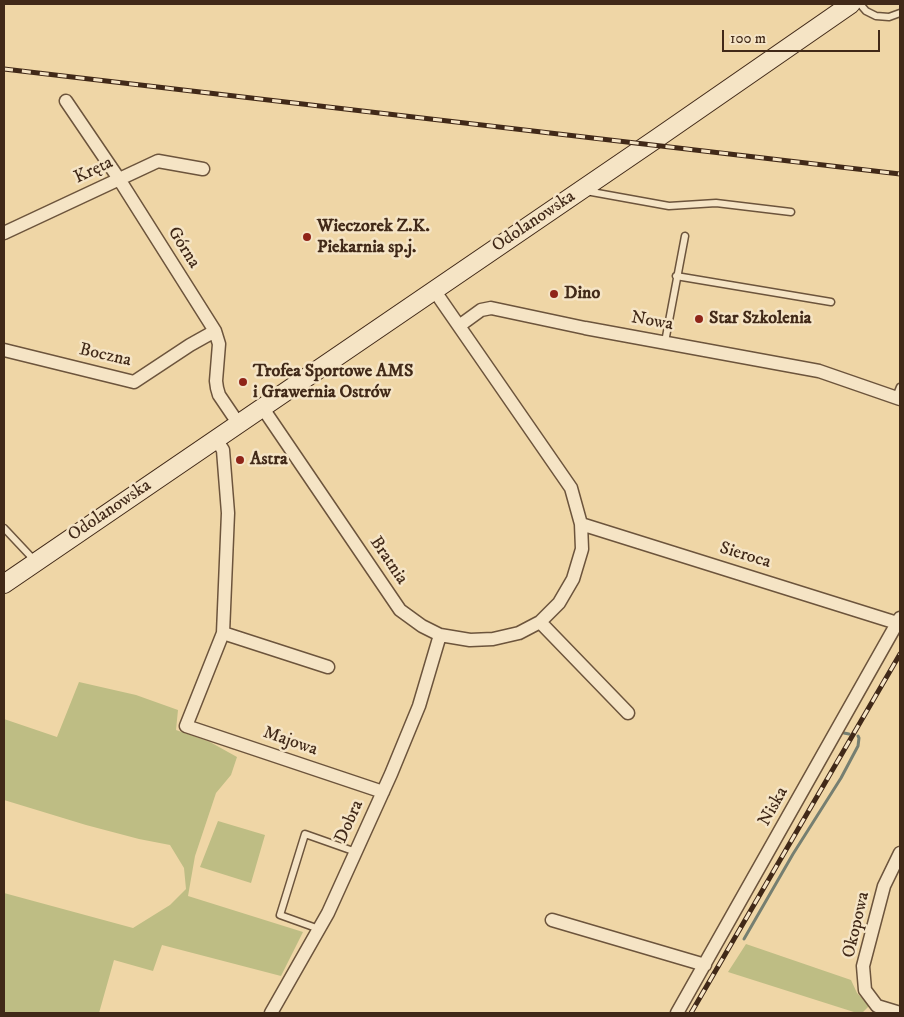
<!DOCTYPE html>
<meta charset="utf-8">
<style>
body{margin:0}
#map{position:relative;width:904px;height:1017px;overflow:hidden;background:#efd6a6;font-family:"IM FELL DW Pica",serif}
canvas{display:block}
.frame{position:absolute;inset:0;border:5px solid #412918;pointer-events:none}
.scale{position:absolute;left:722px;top:30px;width:158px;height:22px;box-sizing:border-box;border:2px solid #412918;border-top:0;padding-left:6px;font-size:15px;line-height:18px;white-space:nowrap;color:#412918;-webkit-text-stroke:4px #f5e4c5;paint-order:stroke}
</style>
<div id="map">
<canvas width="904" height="1017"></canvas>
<div class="frame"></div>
<div class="scale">100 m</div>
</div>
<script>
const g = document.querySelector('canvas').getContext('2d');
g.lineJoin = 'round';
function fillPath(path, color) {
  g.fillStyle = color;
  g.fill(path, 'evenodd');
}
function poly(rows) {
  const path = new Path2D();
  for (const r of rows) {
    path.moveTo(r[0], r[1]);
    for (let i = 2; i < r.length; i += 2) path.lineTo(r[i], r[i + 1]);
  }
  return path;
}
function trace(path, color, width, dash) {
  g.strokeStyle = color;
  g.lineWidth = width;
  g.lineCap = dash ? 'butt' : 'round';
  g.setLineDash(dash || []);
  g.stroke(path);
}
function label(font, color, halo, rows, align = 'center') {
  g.font = font + ' "IM FELL DW Pica",serif';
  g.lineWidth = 5;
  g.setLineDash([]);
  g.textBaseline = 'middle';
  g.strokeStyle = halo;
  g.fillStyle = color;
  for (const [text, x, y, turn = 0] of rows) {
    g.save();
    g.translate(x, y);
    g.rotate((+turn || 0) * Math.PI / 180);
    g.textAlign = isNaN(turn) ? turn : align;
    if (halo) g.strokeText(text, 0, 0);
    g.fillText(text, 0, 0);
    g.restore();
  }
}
const green = poly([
 [79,682,136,695,178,710,176,730,210,742,237,757,231,775,216,793,195,856,188,896,303,932,281,976,162,945,153,971,114,960,99,1013,4,1013,4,893,133,928,170,905,186,889,184,868,170,845,139,839,86,825,4,800,4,719,57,737],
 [218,821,265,835,251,883,200,867],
 [746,944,851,980,857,993,869,1006,862,1013,857,1013,728,972]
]);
const stream = poly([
 [844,733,849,734],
 [744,939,793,854,841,778,858,746,859,738,858,736]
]);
const lane = poly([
 [860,4,866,11,876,16,889,17,900,13],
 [586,191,669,206,716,203,791,212],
 [676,276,831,302],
 [665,342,685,236],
 [896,397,900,387],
 [4,528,35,561],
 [319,929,280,915,305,834,356,852]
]);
const street = poly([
 [66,101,119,179,215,331,219,344,216,381,217,388,219,395,238,423],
 [4,233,158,161,203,169],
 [459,326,481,310,491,308,585,328,819,371,900,399],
 [4,350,134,382,190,345,215,331],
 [262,407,400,610,422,626,440,635,470,640,493,639,519,633,540,622,559,603,573,579,582,549,581,524,571,488,434,290],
 [216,439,223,450,228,513,223,633,186,726,383,792],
 [581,524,897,623],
 [540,622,628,713],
 [223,633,328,667],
 [552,920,705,965],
 [271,1013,328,913,391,774,419,706,440,635],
 [677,1013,900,618],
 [900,1013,877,1006,865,990,863,966,884,886,900,853]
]);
const secondary = poly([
 [4,584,656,139,851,4]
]);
const rail = poly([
 [4,69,900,174],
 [691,1013,900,654]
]);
const markers = [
 [307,237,5,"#8f2418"],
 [554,294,5,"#8f2418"],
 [699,319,5,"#8f2418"],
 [243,382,5,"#8f2418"],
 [240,460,5,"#8f2418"]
];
const streetNames = [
 ["Kręta",94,171,-25],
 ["Odolanowska",534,222,-34],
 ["Górna",183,248,58],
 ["Nowa",652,322,10],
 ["Boczna",105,356,13],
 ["Odolanowska",110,511,-34],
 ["Sieroca",745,556,17],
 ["Bratnia",388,561,56],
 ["Majowa",290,742,19],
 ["Niska",774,807,-61],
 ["Dobra",350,822,-66],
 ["Okopowa",857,925,-77]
];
const poiNames = [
 ["Wieczorek Z.K.",317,227],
 ["Piekarnia sp.j.",317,248],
 ["Dino",564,294],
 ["Star Szkolenia",709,319],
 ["Trofea Sportowe AMS",253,372],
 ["i Grawernia Ostrów",253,393],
 ["Astra",250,460]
];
fillPath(green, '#bebd84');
trace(stream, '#767f71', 3);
trace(lane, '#6c543c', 9);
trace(street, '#6c543c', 15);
trace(secondary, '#412918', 20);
trace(lane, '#f5e4c5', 6);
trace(street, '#f5e4c5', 12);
trace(secondary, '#f5e4c5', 18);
trace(rail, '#412918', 5);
trace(rail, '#f5e4c5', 3, [9]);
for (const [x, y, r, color] of markers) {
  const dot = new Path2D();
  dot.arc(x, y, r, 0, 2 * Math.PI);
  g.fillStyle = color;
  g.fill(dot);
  trace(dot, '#f5e4c5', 2);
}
label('18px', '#412918', '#f5e4c5', streetNames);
label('bold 18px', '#412918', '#f5e4c5', poiNames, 'left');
</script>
